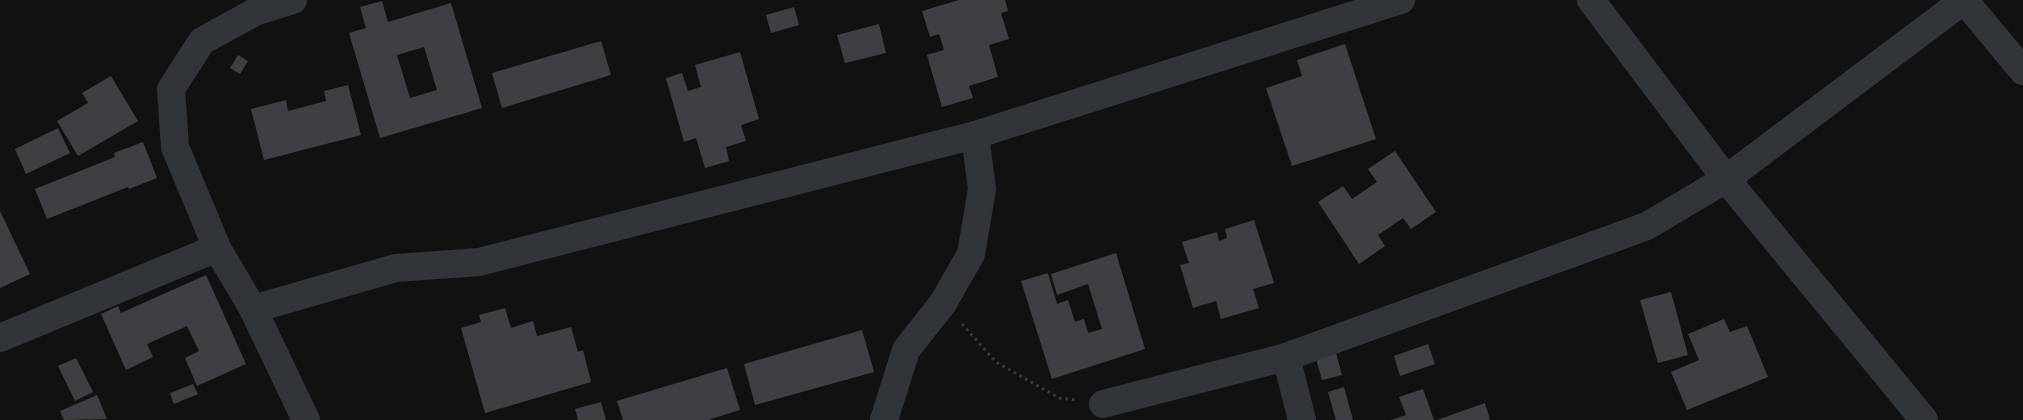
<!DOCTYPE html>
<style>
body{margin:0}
canvas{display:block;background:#111112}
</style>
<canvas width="2023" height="420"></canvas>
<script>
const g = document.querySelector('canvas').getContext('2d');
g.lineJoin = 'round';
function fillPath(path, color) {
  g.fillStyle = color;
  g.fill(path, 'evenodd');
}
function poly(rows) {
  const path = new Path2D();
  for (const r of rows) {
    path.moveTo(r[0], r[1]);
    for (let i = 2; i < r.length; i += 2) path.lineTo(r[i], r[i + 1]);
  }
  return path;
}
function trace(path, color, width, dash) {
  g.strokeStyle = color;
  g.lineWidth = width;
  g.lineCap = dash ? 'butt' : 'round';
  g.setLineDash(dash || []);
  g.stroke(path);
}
const building = poly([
 [959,0,1005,0,1008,11,1001,13,1009,39,989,45,998,77,969,86,973,98,942,107,927,55,944,50,939,34,930,37,922,11],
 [382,1,388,22,451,3,482,108,380,138,349,33,366,28,360,7],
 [424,47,437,90,410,98,397,55],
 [794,7,799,25,771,33,766,15],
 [879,24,886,53,845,63,837,35],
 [601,41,611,75,502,108,492,73],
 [1345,44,1376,139,1292,166,1266,88,1302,76,1297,60],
 [740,52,759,119,741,125,746,141,726,147,729,161,705,168,696,138,684,142,666,78,682,73,688,91,701,87,695,65],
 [238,55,248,61,240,74,230,68],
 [111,76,138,121,78,156,57,121,88,103,82,93],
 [348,85,361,135,264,160,251,109,286,100,288,111,326,101,324,91],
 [58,128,70,153,26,174,15,149],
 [143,142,157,178,129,189,128,187,47,219,35,189,115,157,114,153],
 [1395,151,1436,212,1411,229,1403,218,1378,235,1385,246,1359,264,1318,202,1343,186,1352,199,1377,182,1368,169],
 [0,211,30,274,0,288],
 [1254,220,1274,283,1253,289,1259,308,1221,319,1216,301,1193,308,1180,265,1189,263,1182,242,1217,232,1219,241,1227,238,1225,229],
 [1116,253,1145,349,1052,379,1021,281,1048,273,1057,304,1068,300,1075,322,1084,319,1088,333,1102,329,1088,284,1057,295,1051,274],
 [206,275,246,364,197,386,185,358,199,351,187,326,147,344,153,357,126,370,101,314,118,306,121,313],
 [1671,292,1688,355,1658,363,1640,300],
 [505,308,511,328,533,321,537,336,571,327,578,352,583,350,591,382,485,413,461,328,481,322,479,315],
 [1724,319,1730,332,1747,326,1768,377,1687,410,1671,372,1699,360,1688,334],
 [862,330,874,372,755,405,744,364],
 [1428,344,1435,364,1400,376,1394,356],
 [1336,353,1342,375,1322,380,1316,359],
 [76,358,93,392,75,401,58,366],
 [727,368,740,410,708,420,623,420,617,401],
 [193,384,198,394,174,404,170,393],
 [1344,387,1353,420,1336,420,1328,392],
 [1423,389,1434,420,1391,420,1406,415,1399,397],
 [97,395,107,419,64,420,60,411],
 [601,402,606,420,578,420,575,409],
 [1485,403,1490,420,1437,420]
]);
const path = poly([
 [962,324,996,362,1059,398,1076,400]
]);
const minor = poly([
 [293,0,255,12,202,41,171,89,175,147,217,248,253,309,306,420],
 [1591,0,1726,179,1924,420],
 [253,309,396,268,479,262,975,135,1401,0],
 [0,338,217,248],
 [1286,357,1302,420],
 [1103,404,1286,357,1647,226,1726,179,1964,0,2023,71],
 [884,420,906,350,943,303,971,254,982,189,975,135]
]);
fillPath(building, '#3d3f42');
trace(path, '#373b3f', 3, [2.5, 4]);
trace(minor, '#313438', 28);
</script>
